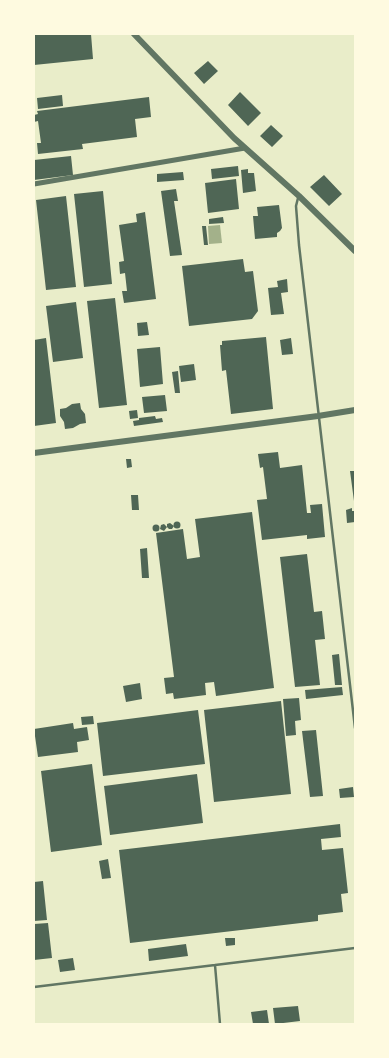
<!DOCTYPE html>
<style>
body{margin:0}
#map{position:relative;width:389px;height:1058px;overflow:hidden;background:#e9edc9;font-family:"IBM Plex Serif",serif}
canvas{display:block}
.frame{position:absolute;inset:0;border:35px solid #fefae0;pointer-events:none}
</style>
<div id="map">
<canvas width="389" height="1058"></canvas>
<div class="frame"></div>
</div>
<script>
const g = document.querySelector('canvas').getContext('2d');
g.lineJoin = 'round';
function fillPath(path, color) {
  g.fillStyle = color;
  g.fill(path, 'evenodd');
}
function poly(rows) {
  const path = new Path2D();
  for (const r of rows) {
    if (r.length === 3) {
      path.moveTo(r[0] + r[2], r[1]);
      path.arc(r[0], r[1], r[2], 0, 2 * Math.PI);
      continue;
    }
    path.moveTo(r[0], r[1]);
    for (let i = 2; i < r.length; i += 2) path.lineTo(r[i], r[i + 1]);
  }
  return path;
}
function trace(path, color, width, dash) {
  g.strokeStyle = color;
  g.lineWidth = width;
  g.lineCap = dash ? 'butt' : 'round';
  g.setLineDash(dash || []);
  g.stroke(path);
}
const water = poly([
 [220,225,222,243,209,244,208,226]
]);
const building = poly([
 [34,34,91,34,93,59,34,65],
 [208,61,218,71,204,84,194,73],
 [240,92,261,113,248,126,228,105],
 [62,95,63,106,38,109,37,98],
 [149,97,151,117,135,119,137,137,82,144,83,149,38,154,37,143,41,143,38,121,34,122,34,115,38,114,37,111],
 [271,125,283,136,272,147,260,136],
 [71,156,73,175,34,180,34,160],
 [238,166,239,176,212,179,211,169],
 [248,169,248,173,254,173,256,191,243,193,241,170],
 [183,172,184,180,157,182,157,174],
 [324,175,342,194,329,206,310,187],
 [236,179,239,209,208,213,205,183],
 [176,189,178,201,174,201,182,255,170,256,161,191],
 [103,191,112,284,84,287,74,194],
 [66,196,76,287,46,290,36,200],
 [279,205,282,228,280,231,277,233,277,237,255,239,253,216,258,216,257,207],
 [145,212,156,299,124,303,122,291,127,291,125,273,120,274,119,262,124,261,119,225,137,222,136,214],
 [223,217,224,223,209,224,209,219],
 [202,226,206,226,208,245,204,245],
 [243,259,245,272,253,271,258,311,252,319,189,326,182,266],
 [287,279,288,292,281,293,284,314,271,315,268,288,278,287,277,281],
 [115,298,127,405,99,408,87,301],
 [76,302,83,358,53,362,46,306],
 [147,322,149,335,138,336,137,323],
 [266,337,273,409,231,414,226,370,222,371,220,345,222,345,222,341],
 [46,338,56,423,34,426,34,340],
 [291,338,293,354,282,355,280,340],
 [160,347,163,384,140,387,137,349],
 [194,364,196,380,181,382,179,366],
 [178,371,180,393,175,393,172,372],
 [165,395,167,411,144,413,142,397],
 [80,403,81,409,85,414,86,423,80,424,73,428,65,429,64,422,60,416,60,409,66,408,72,404],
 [137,410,138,418,130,419,129,411],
 [155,416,156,419,162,418,163,422,134,426,133,421,139,420,139,418],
 [278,452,280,468,302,465,307,513,311,513,310,505,322,504,325,537,307,539,307,535,262,540,257,500,267,499,263,467,260,468,258,454],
 [126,459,131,459,132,467,127,468],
 [350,471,355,471,355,501,354,501],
 [131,495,138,495,139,510,132,510],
 [352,508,352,511,355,511,355,522,347,523,346,510],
 [252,512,274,688,216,696,214,682,205,683,206,695,174,699,173,693,166,694,164,678,174,677,156,533,183,529,187,559,200,557,195,519],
 [177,525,3.5],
 [170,523,174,526,172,529,169,529,167,527,164,531,160,529,161,525,164,524,167,527,167,524],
 [156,528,3.5],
 [147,548,149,578,142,578,140,549],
 [307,554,314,612,322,611,325,639,315,640,320,685,295,687,280,557],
 [339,654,342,685,335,685,332,655],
 [140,683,142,699,126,702,123,686],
 [342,687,343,695,306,699,305,690],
 [299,698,301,720,295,721,296,735,286,736,283,699],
 [281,701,291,794,214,802,204,710],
 [198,710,205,764,103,776,97,723],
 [93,716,94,724,82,725,81,717],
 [73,723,74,729,87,727,89,740,77,742,78,752,38,757,34,729],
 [316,730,323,796,310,797,302,731],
 [92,764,102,845,51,852,41,771],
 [197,774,203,823,110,835,104,786],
 [353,787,354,797,340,798,339,789],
 [340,824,341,837,321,839,322,850,343,848,348,893,341,894,343,912,318,915,318,921,130,943,119,850],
 [108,859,111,878,102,879,99,861],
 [43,881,47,920,34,921,34,882],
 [48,923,52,958,34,960,34,924],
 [225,938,235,938,235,945,226,946],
 [186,944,188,956,149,961,148,949],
 [73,958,75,970,60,972,58,960],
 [298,1006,300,1021,275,1024,273,1008],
 [267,1010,269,1024,253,1024,251,1012]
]);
const service = poly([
 [298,198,296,206,299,245,355,728],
 [215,965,220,1024],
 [34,987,355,948]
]);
const minor = poly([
 [34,184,245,148]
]);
const tertiary = poly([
 [134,34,234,138,299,196,355,251],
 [34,453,318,416,355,410]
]);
fillPath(water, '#a3b18a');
fillPath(building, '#4f6655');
trace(service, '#617663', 2.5);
trace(minor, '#617663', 5);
trace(tertiary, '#617663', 6);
</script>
